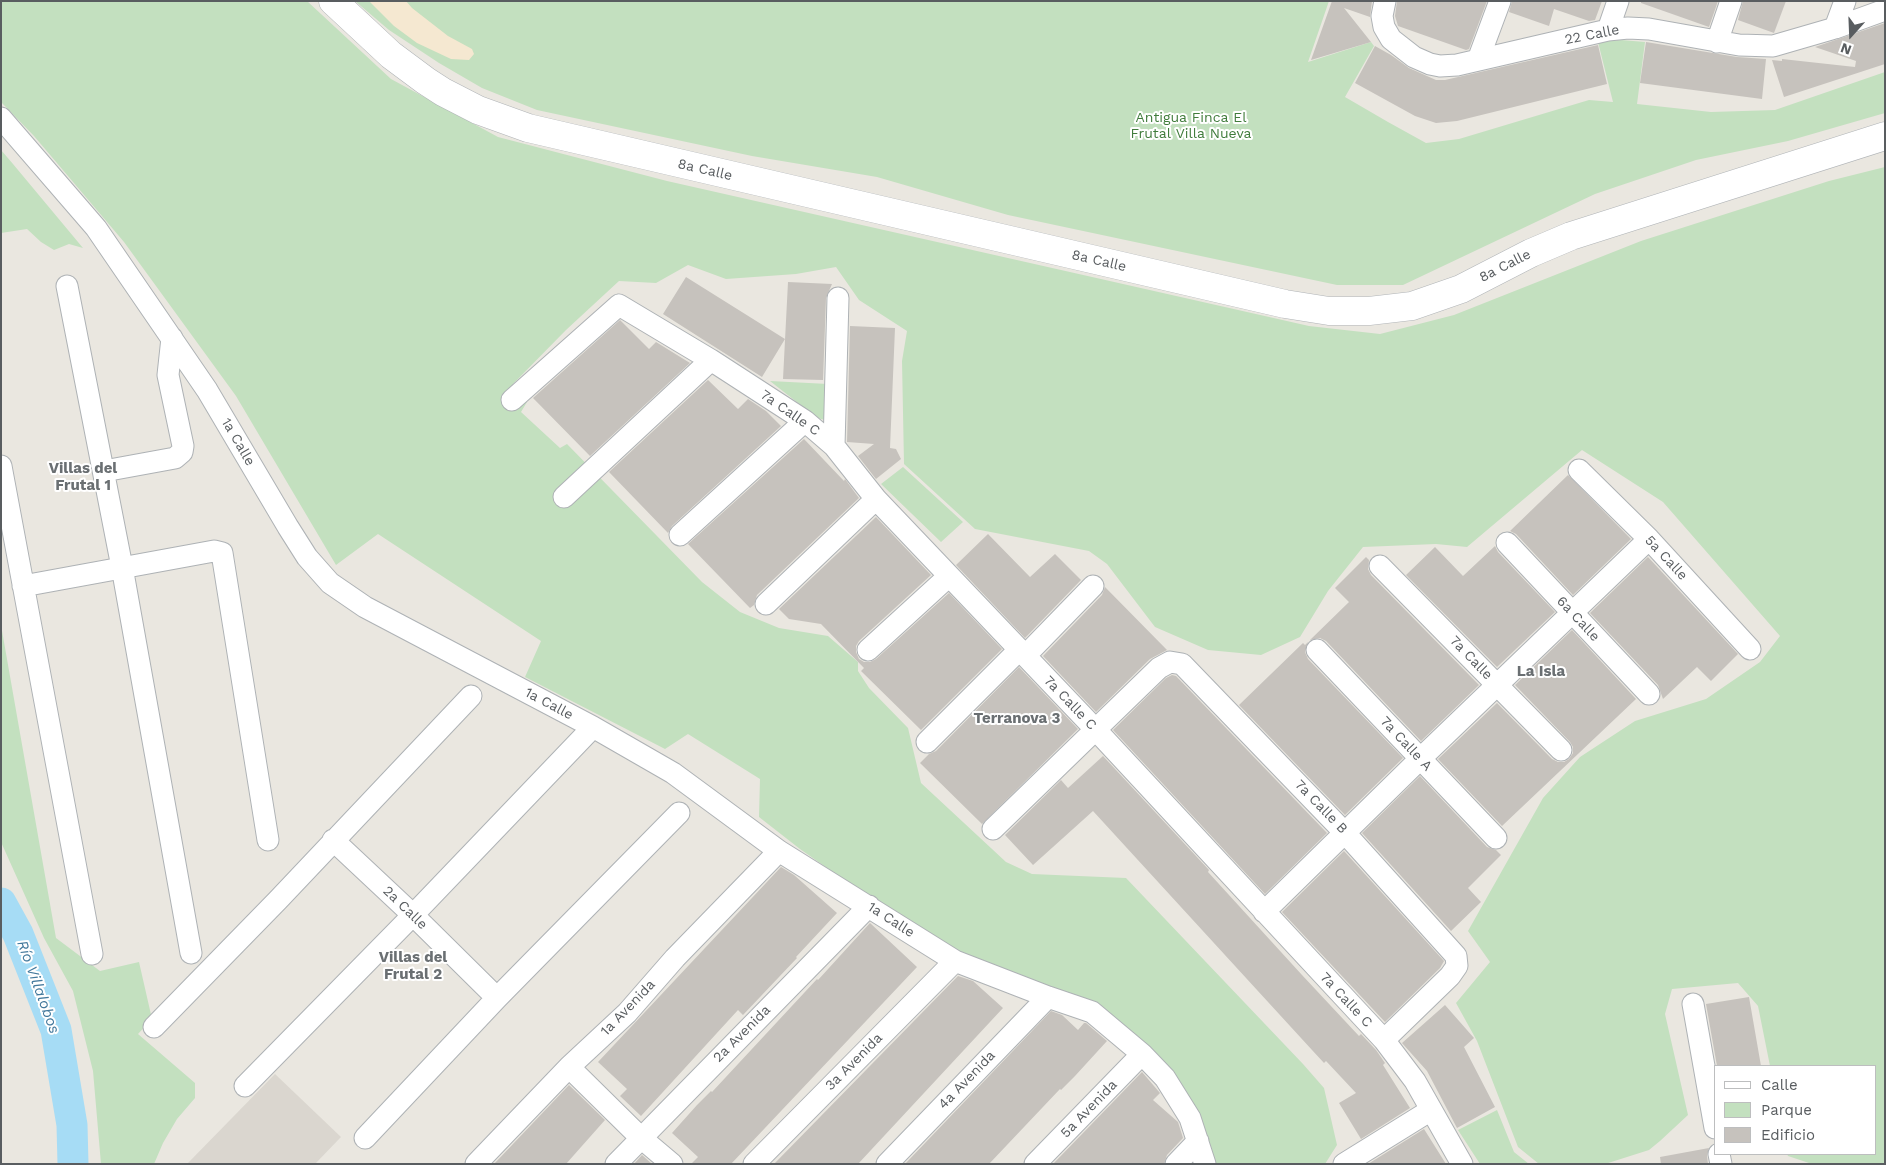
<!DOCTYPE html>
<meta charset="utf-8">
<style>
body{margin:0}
#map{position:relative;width:1886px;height:1165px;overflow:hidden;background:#eae7e0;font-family:"Work Sans",sans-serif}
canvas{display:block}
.frame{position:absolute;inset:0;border:2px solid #595d60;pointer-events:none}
.legend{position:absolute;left:1714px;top:1065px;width:162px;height:90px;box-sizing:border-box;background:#fff;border:1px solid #bdbebf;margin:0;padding:6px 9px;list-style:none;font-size:15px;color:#595d60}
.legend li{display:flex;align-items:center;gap:10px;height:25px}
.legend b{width:25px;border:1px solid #bdbebf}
.north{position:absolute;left:1826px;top:10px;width:50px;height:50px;-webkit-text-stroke:4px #fff;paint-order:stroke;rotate:200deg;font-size:14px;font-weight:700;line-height:20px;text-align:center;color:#595d60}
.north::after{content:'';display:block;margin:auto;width:18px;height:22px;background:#595d60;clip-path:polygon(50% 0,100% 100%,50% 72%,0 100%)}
</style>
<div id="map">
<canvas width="1886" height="1165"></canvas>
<div class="frame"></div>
<ul class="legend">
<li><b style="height:6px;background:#fff"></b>Calle</li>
<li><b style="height:14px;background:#c3e0bf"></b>Parque</li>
<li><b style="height:14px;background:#c6c2bd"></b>Edificio</li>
</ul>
<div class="north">N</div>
</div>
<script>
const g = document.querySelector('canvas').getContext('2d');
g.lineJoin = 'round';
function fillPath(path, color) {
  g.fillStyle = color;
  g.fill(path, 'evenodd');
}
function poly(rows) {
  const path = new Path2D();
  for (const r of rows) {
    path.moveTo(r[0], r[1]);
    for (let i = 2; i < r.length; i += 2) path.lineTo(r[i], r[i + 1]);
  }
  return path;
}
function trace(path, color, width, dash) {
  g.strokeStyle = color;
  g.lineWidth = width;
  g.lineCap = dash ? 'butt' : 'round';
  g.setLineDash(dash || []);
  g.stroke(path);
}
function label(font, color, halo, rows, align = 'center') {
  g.font = font + ' "Work Sans",sans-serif';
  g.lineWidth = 4;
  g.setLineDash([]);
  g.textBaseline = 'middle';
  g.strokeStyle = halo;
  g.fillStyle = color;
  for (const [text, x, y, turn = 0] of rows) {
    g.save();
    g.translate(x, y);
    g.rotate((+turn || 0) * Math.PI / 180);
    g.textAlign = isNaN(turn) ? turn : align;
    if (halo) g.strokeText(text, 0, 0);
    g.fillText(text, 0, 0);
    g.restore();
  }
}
const education = poly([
 [275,1074,341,1137,315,1164,187,1164]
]);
const green = poly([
 [1,1,307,1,391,79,498,137,667,181,1309,326,1380,334,1454,315,1641,241,1829,181,1885,167,1885,1164,1812,1164,1788,1156,1787,1154,1875,1154,1875,1066,1770,1066,1758,1006,1738,983,1672,989,1665,1014,1688,1115,1660,1141,1649,1150,1605,1164,1539,1164,1518,1147,1477,1041,1456,1003,1490,962,1468,931,1543,798,1580,757,1635,721,1706,699,1760,662,1780,636,1663,502,1582,450,1467,547,1436,544,1363,547,1328,591,1300,637,1261,655,1208,650,1155,627,1107,564,1089,551,975,529,904,464,902,361,907,331,859,300,836,267,796,274,726,279,688,265,656,283,619,281,566,330,513,384,527,402,521,412,560,448,567,444,702,582,740,612,779,628,828,636,858,662,858,671,869,688,908,728,921,783,1006,862,1032,874,1126,878,1303,1064,1324,1088,1337,1145,1325,1164,1216,1164,1201,1128,1133,1039,968,963,914,929,800,849,759,817,760,779,688,734,665,749,525,677,541,641,378,534,336,565,236,396,124,242,34,136,1,102],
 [355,1,1329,1,1308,62,1371,42,1374,46,1345,97,1388,122,1426,143,1459,139,1589,100,1613,102,1598,42,1621,40,1645,42,1637,104,1711,112,1775,110,1885,72,1885,113,1788,141,1696,160,1595,194,1403,285,1337,285,1008,215,877,177,752,156,537,110,482,88,439,63,389,30],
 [1,150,13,164,83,248,69,244,54,250,41,242,27,229,1,233],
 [770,381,828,384,825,420,817,418],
 [903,467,963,522,941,542,881,484],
 [1,625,56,938,100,971,139,962,152,1019,138,1034,195,1083,195,1098,177,1119,163,1143,154,1164,101,1164,93,1071,73,991,44,938,1,842],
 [1497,1110,1514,1152,1529,1164,1480,1164,1458,1130]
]);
const sand = poly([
 [369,1,406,1,412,8,448,36,472,49,474,54,469,60,451,59,417,43,394,26]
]);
const river = poly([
 [1,903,18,934,56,1030,72,1125,73,1164]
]);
const building = poly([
 [1332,1,1372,1,1370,17,1344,8,1371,42,1311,60],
 [1397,1,1487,1,1469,49,1466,50,1398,26,1395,16],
 [1512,1,1602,1,1595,20,1589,21,1554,9,1549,26,1509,12],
 [1641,1,1718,1,1709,27,1641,3],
 [1743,1,1786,1,1774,33,1738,20],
 [1885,23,1885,64,1784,97,1772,60,1782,61,1782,59,1855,67,1856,61,1815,47],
 [1646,42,1737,57,1766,59,1762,99,1640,83],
 [1598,45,1607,84,1457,121,1436,123,1415,116,1355,83,1375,46,1391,55,1409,68,1436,80,1445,80],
 [686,277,785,339,762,377,663,314],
 [788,282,832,284,826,298,823,380,783,379],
 [620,320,649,349,656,342,690,363,590,456,533,398],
 [850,326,895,328,890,448,896,449,901,459,876,479,858,456,874,444,847,442],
 [708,380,738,409,748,399,766,411,781,426,672,526,668,533,609,472],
 [804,439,844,481,845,479,859,498,757,595,754,605,750,608,688,544],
 [1568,475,1631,539,1573,595,1516,534,1510,531],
 [876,517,931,575,859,641,856,646,856,652,859,659,864,662,870,662,876,659,949,593,1002,649,921,730,861,671,864,668,821,624,789,619,779,609],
 [988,534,1030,577,1055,554,1081,580,1025,638,956,565],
 [1495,546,1498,552,1555,612,1497,667,1406,575,1435,547,1463,576],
 [1366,557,1369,560,1368,569,1371,575,1479,685,1421,741,1326,641,1320,638,1310,640,1349,602,1335,588],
 [1648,557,1738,654,1711,681,1697,667,1663,699,1658,685,1590,613],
 [1105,587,1167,650,1150,659,1096,712,1043,656,1102,595],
 [1572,630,1636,699,1502,826,1438,759,1497,703,1552,759,1558,762,1564,762,1569,759,1573,753,1573,747,1570,742,1515,685],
 [1308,642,1305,652,1308,659,1403,758,1345,815,1239,705,1303,643,1305,645],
 [1019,667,1078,729,982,824,920,763,929,754,936,751],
 [1172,675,1176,676,1327,833,1265,894,1113,730,1166,678],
 [1103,756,1209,870,1208,872,1302,975,1359,1036,1361,1034,1376,1050,1385,1063,1383,1065,1410,1108,1361,1139,1339,1103,1356,1093,1326,1061,1324,1063,1312,1050,1093,811,1033,865,1005,835,1061,780,1068,788],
 [1420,776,1487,847,1496,850,1501,855,1468,888,1481,902,1451,931,1362,833],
 [1344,851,1444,961,1440,968,1385,1022,1282,912],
 [781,867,794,875,837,913,796,957,797,958,743,1015,738,1010,641,1116,620,1096,627,1089,598,1062],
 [870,923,917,967,731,1164,691,1164,698,1157,672,1133,697,1105,711,1091,712,1092,817,979,818,980],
 [958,976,973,981,1003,1008,858,1164,774,1164],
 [1749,997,1761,1066,1717,1066,1706,1004],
 [1445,1005,1474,1038,1464,1047,1495,1107,1457,1128,1427,1071,1402,1043],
 [1051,1011,1062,1015,1078,1030,1084,1023,1086,1023,1107,1041,1075,1076,1061,1090,1060,1089,989,1164,905,1164],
 [1142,1072,1160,1093,1153,1100,1178,1122,1183,1138,1167,1155,1164,1164,1053,1164],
 [569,1085,605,1120,566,1164,494,1164],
 [1424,1129,1446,1164,1368,1164],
 [1709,1148,1707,1156,1708,1164,1661,1164,1660,1157],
 [642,1155,652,1164,634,1164]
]);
const minor = poly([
 [1385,1,1382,16,1384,27,1391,39,1414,57,1430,64,1440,66,1457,65,1608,30,1628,28,1649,29,1739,45,1773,46,1835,28,1885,10],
 [1835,28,1845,1],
 [1608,30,1618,1],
 [1717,42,1731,1],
 [1478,60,1500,1],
 [1,118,96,228,207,390,288,527,307,557,330,583,365,607,593,727,673,773,779,851,955,961,1048,997,1092,1012,1142,1054,1165,1078,1190,1118,1205,1164],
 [67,286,122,567,191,953],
 [512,400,619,305,711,360,805,421,834,446,876,499,1096,730,1384,1040,1415,1081,1462,1164],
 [834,446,838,298],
 [1,466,92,954],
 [1579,470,1649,539,1750,649],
 [104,471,175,458,182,452,183,446,168,375,172,338],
 [564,497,711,360],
 [680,535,805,421],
 [1507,543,1649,694],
 [1380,566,1561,750],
 [23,586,214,551,222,553,268,840],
 [766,604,876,499],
 [868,650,949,576],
 [1317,650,1496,838],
 [1025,656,1093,586],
 [927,742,1019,650],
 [993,829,1159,668,1170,662,1182,664,1345,833,1456,956,1457,966,1450,976,1384,1040],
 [333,840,413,915,497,998],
 [1264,912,1420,759,1649,539],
 [1693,1004,1715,1128],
 [154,1027,278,900,471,696],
 [569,1067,640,1137,672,1164],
 [245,1086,413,915,593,727],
 [365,1138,497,998,679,813],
 [1719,1154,1721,1164],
 [476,1164,569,1067,627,1013,675,958,779,851],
 [616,1164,869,906],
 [754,1164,955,961],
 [887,1164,1048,997],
 [1035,1164,1142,1054],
 [1176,1164,1198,1141],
 [1344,1164,1431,1110]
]);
const secondary = poly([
 [333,1,391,55,426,81,443,92,478,110,528,128,1285,304,1329,311,1369,311,1412,306,1461,289,1531,253,1571,236,1885,136]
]);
const streetNames = [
 ["22 Calle",1592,35,-11],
 ["8a Calle",705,170,13],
 ["8a Calle",1099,261,13],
 ["8a Calle",1505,266,-27],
 ["7a Calle C",790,413,35],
 ["1a Calle",238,442,60],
 ["5a Calle",1666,558,47],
 ["6a Calle",1578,619,47],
 ["7a Calle",1471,658,46],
 ["7a Calle C",1070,703,46],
 ["1a Calle",549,704,28],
 ["7a Calle A",1406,744,47],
 ["7a Calle B",1321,807,46],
 ["2a Calle",405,908,44],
 ["1a Calle",891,920,33],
 ["7a Calle C",1346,1000,47],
 ["1a Avenida",628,1008,-46],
 ["2a Avenida",742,1034,-45],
 ["3a Avenida",854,1062,-45],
 ["4a Avenida",967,1080,-46],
 ["5a Avenida",1089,1109,-46]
];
const parkNames = [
 ["Antigua Finca El",1191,118],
 ["Frutal Villa Nueva",1191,134]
];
const neighbourhoodNames = [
 ["Villas del",83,469],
 ["Frutal 1",83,486],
 ["La Isla",1541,672],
 ["Terranova 3",1017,719],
 ["Villas del",413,958],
 ["Frutal 2",413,975]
];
const waterNames = [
 ["Río Villalobos",38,987,70]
];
fillPath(education, '#dad6cf');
fillPath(green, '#c3e0bf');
fillPath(sand, '#f5e8d1');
trace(river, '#a6dcf5', 31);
fillPath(building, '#c6c2bd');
trace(minor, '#aeb2b5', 23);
trace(secondary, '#b0b4b7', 29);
trace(minor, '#fff', 21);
trace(secondary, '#fff', 28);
label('14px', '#595d60', '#fff', streetNames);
label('14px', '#407c3c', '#fff', parkNames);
label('bold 15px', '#6a6f72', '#fff', neighbourhoodNames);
label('italic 15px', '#43799c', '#fff', waterNames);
</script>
